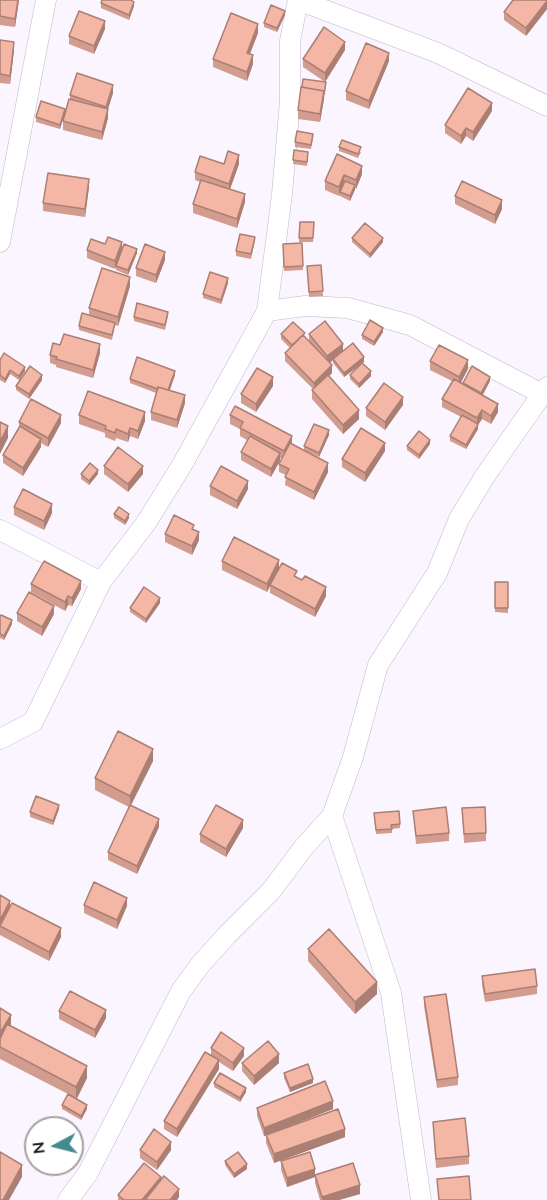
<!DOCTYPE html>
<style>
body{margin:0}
#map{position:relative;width:547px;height:1200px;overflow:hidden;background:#faf5fe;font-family:Mulish,sans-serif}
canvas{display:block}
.north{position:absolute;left:24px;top:1116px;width:60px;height:60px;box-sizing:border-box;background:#fff;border:2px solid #a3a1a5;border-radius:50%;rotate:263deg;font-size:16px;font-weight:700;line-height:24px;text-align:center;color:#1a151d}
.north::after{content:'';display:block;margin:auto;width:21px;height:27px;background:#438b8e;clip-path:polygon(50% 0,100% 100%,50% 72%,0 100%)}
</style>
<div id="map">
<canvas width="547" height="1200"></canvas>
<div class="north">N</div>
</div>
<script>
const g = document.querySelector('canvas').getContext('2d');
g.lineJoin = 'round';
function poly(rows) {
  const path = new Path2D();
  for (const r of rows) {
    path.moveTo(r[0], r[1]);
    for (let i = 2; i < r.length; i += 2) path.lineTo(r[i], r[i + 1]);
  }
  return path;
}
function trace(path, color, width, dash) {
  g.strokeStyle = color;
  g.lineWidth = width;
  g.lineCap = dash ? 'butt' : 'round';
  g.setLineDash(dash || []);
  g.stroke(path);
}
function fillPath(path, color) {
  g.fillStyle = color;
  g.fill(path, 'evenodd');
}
const minor = poly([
 [298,0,438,53,547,106],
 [0,242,46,0],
 [267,311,305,306,348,308,410,325,542,394],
 [0,530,101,582],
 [0,739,33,722,101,582,146,523,182,465,267,311,282,194,290,101,290,41,298,0],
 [332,816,391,993,421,1200],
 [68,1200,88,1173,181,991,200,965,226,936,271,891,304,847,332,816,353,757,378,665,437,573,459,519,485,476,547,387]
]);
const wall = poly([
 [0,0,19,0,15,27,0,25],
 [547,0,547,9,526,36,504,20,504,12],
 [101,3,134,6,129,20,101,8],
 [285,15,277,32,264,27,264,23],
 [105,29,94,54,69,44,69,36],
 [258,33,250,54,253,64,247,81,213,67,213,59],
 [0,40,14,50,10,84,0,83],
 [345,50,325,82,303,67,303,59],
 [389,61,369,109,346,100,346,91],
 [326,87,320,122,298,119,298,110],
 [113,93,108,109,108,118,102,140,63,130,63,121,70,99,70,95],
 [65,109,60,129,36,122,36,117],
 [492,111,473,141,466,136,461,144,445,133,445,125],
 [313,138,311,149,295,147,295,142],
 [339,147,361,152,358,158,339,151],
 [294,150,308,156,307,166,293,164],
 [337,154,362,174,356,189,355,188,350,201,340,196,340,193,339,196,325,190,325,181],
 [224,164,239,164,230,189,245,202,237,228,193,213,193,204,200,182,195,180,195,172],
 [89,187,85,217,43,211,43,203],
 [455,196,502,209,495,224,455,204],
 [300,222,314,222,313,242,299,242],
 [352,238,383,242,370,258,352,242],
 [255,241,251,259,236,256,236,251],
 [302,243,303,270,284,271,283,244],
 [87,250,122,250,137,253,128,275,116,270,116,266,115,269,87,258],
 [165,260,156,283,136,276,136,268],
 [321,265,323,296,309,297,307,266],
 [228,283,221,304,203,298,203,294],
 [130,286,118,326,115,325,112,340,79,330,79,326,89,316,89,308],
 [168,316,165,330,134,321,134,317],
 [383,332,374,346,362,339,362,335],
 [281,334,305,337,309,342,309,334,364,362,362,363,371,376,359,388,350,379,350,375,359,366,344,377,333,363,333,360,330,363,332,373,329,376,359,419,343,434,312,399,312,390,313,389,285,361,285,353,290,348,281,339],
 [100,353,93,378,56,367,56,365,50,363,50,355],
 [0,360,25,371,19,380,10,374,5,383,0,380],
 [430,361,468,369,461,383,463,384,463,383,490,381,483,395,498,412,491,424,482,419,478,425,478,429,466,449,450,441,450,436,461,417,442,407,442,399,452,381,430,370],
 [175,375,170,390,185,403,177,428,151,420,151,412,156,393,130,383,130,379],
 [42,380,29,399,16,390,16,386],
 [273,386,256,412,241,403,241,394],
 [403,405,385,430,366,416,366,408],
 [79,415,145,421,138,439,130,436,128,442,116,438,115,441,105,437,105,433,79,424],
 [230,415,292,444,328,472,314,500,285,485,286,475,279,472,279,464,282,459,280,458,271,477,241,460,241,452,247,440,240,436,240,429,230,424],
 [19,422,61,423,48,447,41,443,41,447,23,476,3,463,3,455,19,429],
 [329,435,319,457,304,450,304,446],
 [430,444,419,459,407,450,407,446],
 [385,451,365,482,342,467,342,459],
 [104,466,143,474,128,492,104,474],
 [81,474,98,474,89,485,81,479],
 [210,486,248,489,237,509,210,495],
 [14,507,52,513,44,530,14,515],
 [114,514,129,518,125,525,114,518],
 [194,530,199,540,192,555,165,542,165,534],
 [222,561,279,568,297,577,326,596,315,617,270,593,270,586,267,592,222,570],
 [495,582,508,582,508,613,495,612],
 [31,584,81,589,72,606,68,605,65,611,31,592],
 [160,603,146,623,130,612,130,608],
 [17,613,54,614,42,636,17,621],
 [0,616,12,624,4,640,0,638],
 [153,761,131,805,159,827,137,874,108,860,108,852,129,807,95,790,95,778],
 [462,808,486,833,486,841,464,843],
 [59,809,53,825,30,817,30,812],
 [413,811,449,833,449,841,416,844],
 [374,813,400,824,400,828,392,829,392,833,376,834],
 [243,828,226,857,200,842,200,834],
 [0,895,10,906,61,937,49,961,0,935],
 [84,905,127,906,117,929,84,913],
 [308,949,377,994,355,1014,308,961],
 [482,976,537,986,537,994,485,1002,482,985],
 [424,997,458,1077,458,1085,437,1088,424,1006],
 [0,1008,11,1024,10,1026,87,1078,77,1099,87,1109,81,1120,62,1109,62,1105,68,1094,0,1059],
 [59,1011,106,1018,95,1038,59,1019],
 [211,1048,244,1056,233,1071,219,1062,219,1069,177,1137,164,1129,164,1121,211,1055],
 [242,1063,279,1063,254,1085,242,1071],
 [284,1073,313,1083,290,1092,284,1078],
 [214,1083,246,1092,240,1102,214,1087],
 [257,1108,333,1109,283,1129,345,1137,274,1163,266,1143,266,1135,264,1136,257,1116],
 [433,1122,469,1156,469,1164,436,1168],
 [140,1150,171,1150,157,1170,140,1158],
 [225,1161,247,1169,234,1178,225,1165],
 [281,1161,315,1175,360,1194,339,1200,320,1200,315,1183,315,1177,287,1187,281,1170],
 [161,1181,179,1197,177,1200,118,1200,118,1195]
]);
const shadedWall = poly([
 [18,0,19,0,15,27,15,19],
 [547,1,547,9,526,36,526,28],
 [134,2,134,6,129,20,129,15],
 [285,11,285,15,277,32,277,28],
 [105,21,105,29,94,54,94,46],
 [258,24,258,33,247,61,247,53],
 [14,42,14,50,10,84,10,76],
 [345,42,345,50,325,82,325,73],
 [389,53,389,61,369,109,369,101],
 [253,55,253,64,247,81,247,72],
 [113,85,113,93,106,115,106,107],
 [324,91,324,99,320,122,320,114],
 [492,103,492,111,473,141,473,132],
 [65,109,65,113,60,129,60,125],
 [108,109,108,118,102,140,102,132],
 [466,128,466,136,461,144,461,136],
 [239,155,239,164,229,192,229,184],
 [362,166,362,174,356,189,356,180],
 [344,175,344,183,339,196,339,187],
 [89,179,89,187,85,217,85,209],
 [355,185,355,190,350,201,350,196],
 [245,194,245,202,237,228,237,219],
 [502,200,502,209,495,224,495,215],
 [383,238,383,242,370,258,370,254],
 [122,242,122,251,115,269,115,261],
 [137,249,137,253,128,275,128,270],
 [165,252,165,260,156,283,156,275],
 [130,277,130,286,118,326,118,317],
 [228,278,228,283,221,304,221,300],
 [383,328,383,332,374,346,374,342],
 [100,344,100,353,93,378,93,370],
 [343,344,343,352,327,365,327,356],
 [364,357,364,362,344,377,344,373],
 [468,360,468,369,459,385,459,377],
 [332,365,332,373,314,391,314,383],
 [25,367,25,371,19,380,19,376],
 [10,370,10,374,5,383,5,379],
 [175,371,175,375,167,397,167,393],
 [371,371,371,376,359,388,359,384],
 [42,375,42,380,29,399,29,394],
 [273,377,273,386,256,412,256,404],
 [490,377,490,381,481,397,481,393],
 [185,395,185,403,177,428,177,420],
 [403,397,403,405,385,430,385,422],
 [498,404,498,412,491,424,491,416],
 [359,410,359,419,343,434,343,425],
 [482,410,482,419,478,425,478,429,466,449,466,445,477,426,477,418],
 [145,412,145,421,138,439,138,431],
 [61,415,61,423,48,447,48,438],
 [8,426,8,438,0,454,0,442],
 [130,428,130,436,128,442,128,434],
 [329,430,329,435,319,457,319,453],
 [292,436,292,444,284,460,284,451],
 [41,439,41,447,23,476,23,468],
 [430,440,430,444,419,459,419,455],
 [385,443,385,451,365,482,365,473],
 [280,453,280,461,271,477,271,469],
 [328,463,328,472,314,500,314,492],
 [143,466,143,474,128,492,128,484],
 [98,470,98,474,89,485,89,481],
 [248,481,248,489,237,509,237,501],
 [52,504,52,513,44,530,44,521],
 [129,514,129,518,125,525,125,521],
 [199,532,199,540,192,555,192,546],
 [279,560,279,568,267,592,267,584],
 [81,581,81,589,72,606,72,598],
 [326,587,326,596,315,617,315,609],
 [68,596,68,605,65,611,65,602],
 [160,598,160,603,146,623,146,619],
 [54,606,54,614,42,636,42,627],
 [12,620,12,624,4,640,4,636],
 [153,749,153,761,130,807,130,796],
 [59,805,59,809,53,825,53,821],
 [159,819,159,827,137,874,137,866],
 [243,820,243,828,226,857,226,849],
 [127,898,127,906,117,929,117,920],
 [10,901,10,910,0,928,0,920],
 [61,928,61,937,49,961,49,952],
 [377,982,377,994,355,1014,355,1002],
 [106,1010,106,1018,95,1038,95,1030],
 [11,1015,11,1024,0,1042,0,1033],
 [244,1048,244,1056,233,1071,233,1063],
 [279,1054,279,1063,254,1085,254,1076],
 [219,1060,219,1069,177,1137,177,1129],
 [87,1066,87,1078,76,1099,76,1087],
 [313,1079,313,1083,290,1092,290,1088],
 [246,1088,246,1092,240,1102,240,1098],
 [333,1101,333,1109,264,1136,264,1128],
 [87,1105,87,1109,81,1120,81,1116],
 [345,1129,345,1137,274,1163,274,1154],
 [171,1142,171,1150,157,1170,157,1162],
 [247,1164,247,1169,234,1178,234,1174],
 [22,1165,22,1177,9,1200,3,1200],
 [315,1169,315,1177,287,1187,287,1178],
 [161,1177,161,1185,149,1200,142,1200],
 [360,1185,360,1194,339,1200,322,1200,322,1197],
 [179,1189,179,1197,177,1200,170,1200]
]);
const building = poly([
 [0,0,18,0,15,19,0,16,0,0],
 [102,0,131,0,134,2,129,15,101,3,102,0],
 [513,0,547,0,547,1,526,28,504,12,513,0],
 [271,5,285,11,277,28,264,23,271,5],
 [79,11,105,21,94,46,69,36,79,11],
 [231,13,258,24,247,53,253,55,247,72,213,59,231,13],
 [324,27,345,42,325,73,303,59,324,27],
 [0,40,14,42,10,76,0,74,0,40],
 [366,43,389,53,369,101,346,91,366,43],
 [77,73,113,85,106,107,70,95,77,73],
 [303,79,326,82,324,94,324,91,302,87,303,79],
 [301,87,324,91,320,114,298,110,301,87],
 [468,88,492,103,473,132,466,128,461,136,445,125,468,88],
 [69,99,108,109,102,132,63,121,69,99],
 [41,101,65,109,60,125,36,117,41,101],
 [297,131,313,134,311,145,295,142,297,131],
 [342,140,361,147,358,154,339,147,342,140],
 [294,150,308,152,307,162,293,160,294,150],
 [228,151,239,155,229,184,195,172,200,156,224,164,228,151],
 [337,154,362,166,356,180,344,175,339,187,325,181,337,154],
 [48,173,89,179,85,209,43,203,48,173],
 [201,180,245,194,237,219,193,204,201,180],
 [345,181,355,185,350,196,340,192,345,181],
 [462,181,502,200,495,215,455,196,462,181],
 [300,222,314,222,313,238,299,238,300,222],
 [365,223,383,238,370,254,352,238,365,223],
 [240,234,255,237,251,254,236,251,240,234],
 [108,237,122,242,115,261,87,250,91,239,105,244,108,237],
 [302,243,303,266,284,267,283,244,302,243],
 [124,244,137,249,128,270,116,266,124,244],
 [145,244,165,252,156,275,136,268,145,244],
 [321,265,323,291,309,292,307,266,321,265],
 [102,268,130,277,118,317,89,308,102,268],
 [210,272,228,278,221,300,203,294,210,272],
 [137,303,168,312,165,325,134,317,137,303],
 [82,313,115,323,112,335,79,326,82,313],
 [370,320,383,328,374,342,362,335,370,320],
 [325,321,343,344,327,356,309,334,325,321],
 [293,322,305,333,292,345,281,334,293,322],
 [64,334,100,344,93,370,56,359,57,357,50,355,53,343,60,345,64,334],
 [303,335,332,365,314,383,285,353,303,335],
 [353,343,364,357,344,373,333,359,353,343],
 [439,345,468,360,459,377,430,361,439,345],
 [4,353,25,367,19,376,10,370,5,379,0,375,0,360,4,353],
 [137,357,175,371,168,390,158,387,158,389,130,379,137,357],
 [362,363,371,371,359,384,350,375,362,363],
 [30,366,42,375,29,394,16,386,30,366],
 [472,366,490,377,481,393,463,383,472,366],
 [257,368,273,377,256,404,241,394,257,368],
 [328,375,359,410,343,425,312,390,328,375],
 [454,379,498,404,491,416,482,410,477,418,442,399,454,379],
 [384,383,403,397,385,422,366,408,384,383],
 [158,387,185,395,177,420,151,412,158,387],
 [88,391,145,412,138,431,130,428,128,434,116,429,115,433,105,429,106,426,79,415,88,391],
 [31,399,61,415,48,438,19,422,31,399],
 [235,406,292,436,284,451,240,428,243,422,230,415,235,406],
 [462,415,478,424,466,445,450,436,462,415],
 [0,422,8,426,0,442,0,422],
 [314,424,329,430,319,453,304,446,314,424],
 [20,426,41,439,23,468,3,455,20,426],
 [361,428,385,443,365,473,342,459,361,428],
 [419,431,430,440,419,455,407,446,419,431],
 [250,436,280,453,271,469,241,452,250,436],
 [290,443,328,463,314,492,285,477,289,469,279,464,290,443],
 [118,447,143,466,128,484,104,466,118,447],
 [90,463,98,470,89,481,81,474,90,463],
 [221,466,248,481,237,501,210,486,221,466],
 [23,489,52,504,44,521,14,507,23,489],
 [119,507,129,514,125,521,114,514,119,507],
 [174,515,194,525,192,529,199,532,192,546,165,534,174,515],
 [234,537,279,560,267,584,222,561,234,537],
 [44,561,81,581,72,598,68,596,65,602,31,584,44,561],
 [282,563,297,571,294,576,302,580,305,576,326,587,315,609,270,585,282,563],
 [495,582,508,582,508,608,495,608,495,582],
 [144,587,160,598,146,619,130,608,144,587],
 [29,592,54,606,42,627,17,613,29,592],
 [1,615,12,620,4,636,0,634,0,616,1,615],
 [118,731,153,749,130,796,95,778,118,731],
 [36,796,59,805,53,821,30,812,36,796],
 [130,805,159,819,137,866,108,852,130,805],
 [216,805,243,820,226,849,200,834,216,805],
 [446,807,449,833,416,836,413,811,446,807],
 [485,807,486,833,464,834,462,808,485,807],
 [399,811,400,824,391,825,392,829,376,830,374,813,399,811],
 [94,882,127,898,117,920,84,905,94,882],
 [0,895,10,901,0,920,0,895],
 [12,903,61,928,49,952,0,926,12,903],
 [329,929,377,982,355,1002,308,949,329,929],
 [535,969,537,986,485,994,482,976,535,969],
 [70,991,106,1010,95,1030,59,1011,70,991],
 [446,994,458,1077,437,1080,424,997,446,994],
 [0,1008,11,1015,0,1033,0,1008],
 [7,1024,87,1066,76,1087,0,1047,0,1039,7,1024],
 [221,1032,244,1048,233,1063,211,1048,221,1032],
 [268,1041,279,1054,254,1076,242,1063,268,1041],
 [205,1052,219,1060,177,1129,164,1121,205,1052],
 [308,1064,313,1079,290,1088,284,1073,308,1064],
 [220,1073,246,1088,240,1098,214,1083,220,1073],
 [325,1081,333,1101,264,1128,257,1108,325,1081],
 [68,1094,87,1105,81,1116,62,1105,68,1094],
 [338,1109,345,1129,274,1154,266,1135,338,1109],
 [465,1118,469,1156,436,1159,433,1122,465,1118],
 [154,1129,171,1142,157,1162,140,1150,154,1129],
 [0,1152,22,1165,3,1200,0,1200,0,1152],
 [238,1152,247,1164,234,1174,225,1161,238,1152],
 [310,1152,315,1169,287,1178,281,1161,310,1152],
 [144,1163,161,1177,142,1200,124,1200,118,1195,144,1163],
 [353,1163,360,1185,322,1197,315,1175,353,1163],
 [164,1176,179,1189,170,1200,145,1200,164,1176],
 [469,1176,471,1200,439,1200,437,1179,469,1176]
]);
trace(minor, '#c3b6cd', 21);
trace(minor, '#fff', 20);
fillPath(wall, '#d29d8e');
fillPath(shadedWall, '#ab7f74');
fillPath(building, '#f4b6a5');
trace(building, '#ab7f74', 1.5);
</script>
